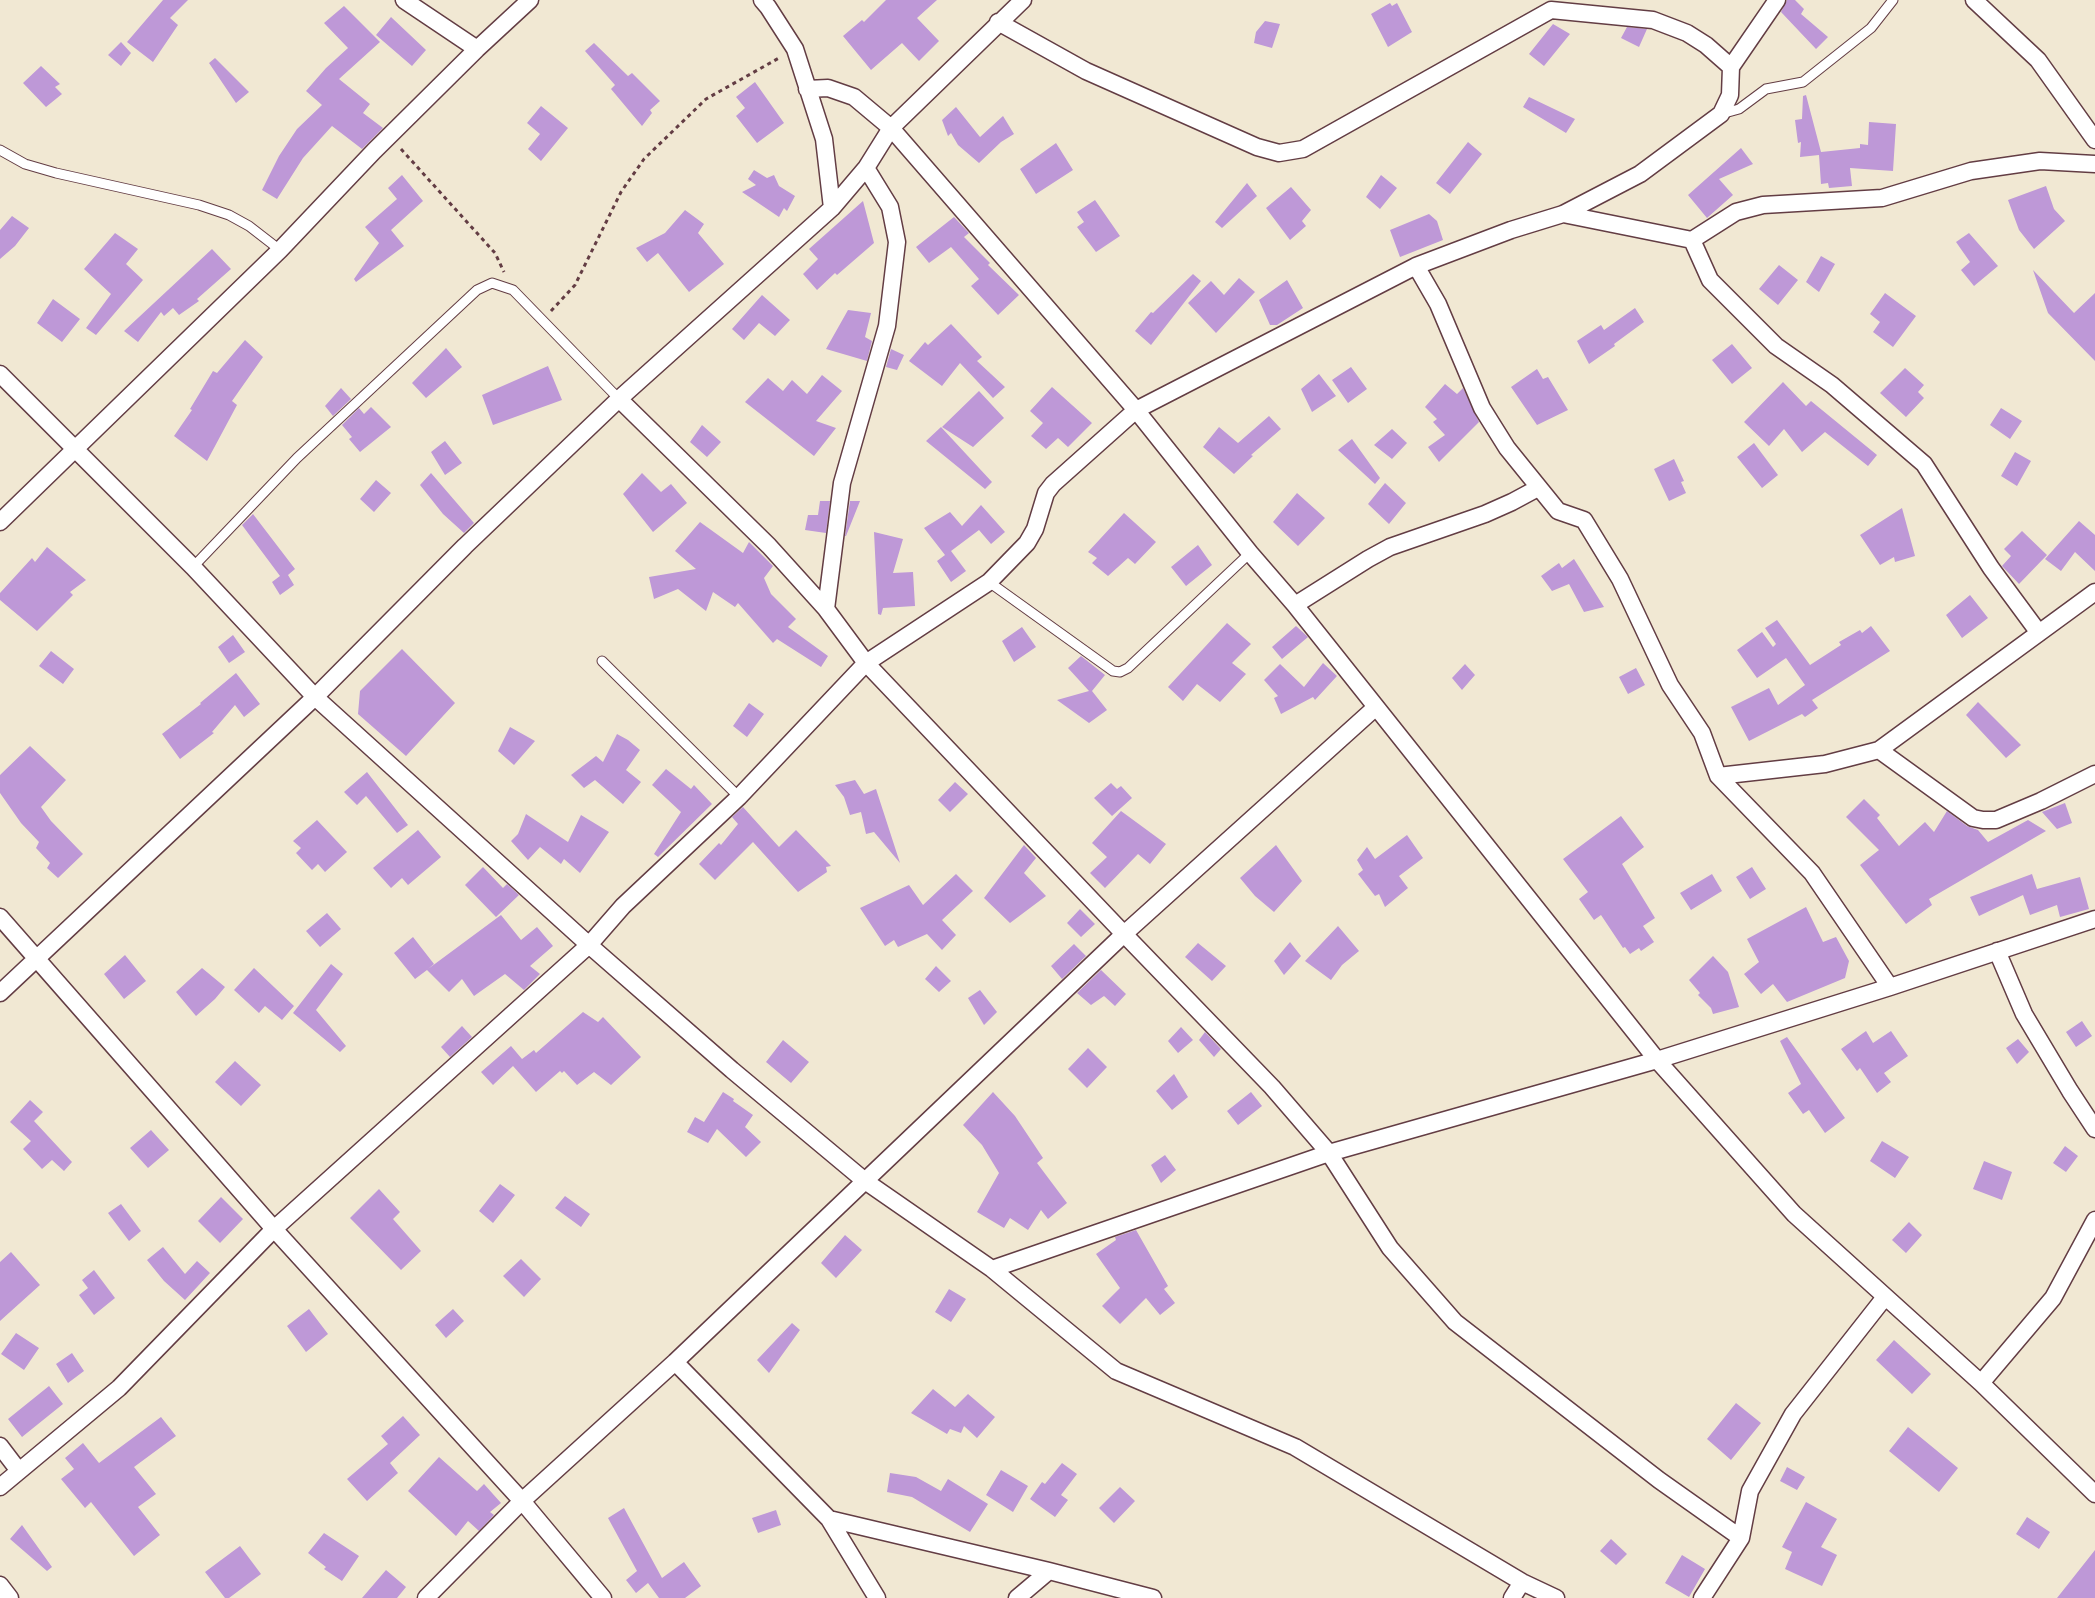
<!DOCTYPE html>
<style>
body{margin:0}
canvas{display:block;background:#f1e8d3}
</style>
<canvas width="2095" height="1598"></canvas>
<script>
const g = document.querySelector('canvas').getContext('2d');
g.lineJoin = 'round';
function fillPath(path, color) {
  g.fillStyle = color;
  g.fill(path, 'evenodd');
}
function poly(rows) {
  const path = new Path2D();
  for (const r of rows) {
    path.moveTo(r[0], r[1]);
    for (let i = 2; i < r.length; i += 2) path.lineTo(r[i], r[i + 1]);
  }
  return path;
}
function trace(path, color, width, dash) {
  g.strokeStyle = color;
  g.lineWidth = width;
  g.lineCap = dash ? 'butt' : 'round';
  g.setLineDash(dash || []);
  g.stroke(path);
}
const building = poly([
 [163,0,188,0,170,18,178,25,153,62,127,42],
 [886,0,937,0,917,18,939,41,919,61,902,43,871,70,843,36,862,20,864,22],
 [1787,0,1795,0,1804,9,1801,14,1828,37,1816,49,1781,12],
 [1390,3,1392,6,1397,3,1412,32,1388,47,1371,14],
 [344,6,380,42,339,79,370,104,363,113,383,128,362,149,332,126,303,158,277,199,262,190,279,156,297,129,322,105,306,91,326,68,348,48,324,23],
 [391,17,426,50,412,66,376,35],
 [1265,21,1280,24,1272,48,1254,43,1256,32],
 [1553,24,1570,34,1544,66,1529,54],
 [1627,27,1647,29,1639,47,1621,38],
 [121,42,131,53,121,66,108,55],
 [594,43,628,76,632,73,660,101,650,110,652,113,642,126,611,89,615,85,585,51],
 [215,58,249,92,236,103,209,63],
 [41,66,60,84,55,87,62,94,46,107,23,83],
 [755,82,784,123,757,143,736,116,745,108,736,97],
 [1806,95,1821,152,1860,148,1860,144,1868,145,1869,122,1896,124,1893,171,1850,168,1852,186,1829,188,1828,183,1821,184,1819,155,1800,157,1801,142,1798,143,1795,120,1802,119,1803,96],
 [1529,97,1575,119,1566,133,1523,107],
 [541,106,568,128,541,161,528,149,540,134,527,123],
 [956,107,980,137,1003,116,1014,134,1001,142,979,163,958,145,951,133,948,136,942,120],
 [1468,142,1482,154,1450,194,1436,183],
 [1056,143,1073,170,1036,194,1020,169],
 [1741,148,1753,164,1719,179,1733,195,1707,218,1688,195],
 [754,170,767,178,774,175,779,186,795,196,787,211,784,208,779,217,742,192,756,185,748,179],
 [402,175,423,201,391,230,404,246,356,282,354,279,379,243,365,227,397,199,388,188],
 [1381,175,1397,188,1380,209,1366,197],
 [1247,183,1257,196,1222,228,1215,222],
 [2046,186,2054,209,2065,221,2034,249,2019,230,2008,200],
 [1291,187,1311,210,1302,221,1306,226,1290,240,1266,208],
 [1095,200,1120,236,1096,252,1077,227,1084,222,1077,212],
 [863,201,874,243,837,275,835,273,817,290,803,274,818,259,809,249],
 [685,210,704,224,698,233,724,264,689,292,658,253,647,262,636,248,665,233],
 [1429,214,1437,221,1443,240,1400,257,1390,230],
 [12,216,29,228,15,246,0,259,0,230],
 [954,217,969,233,964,237,990,263,988,265,1019,295,998,315,971,286,979,279,951,247,929,263,916,247],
 [115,233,138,249,126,264,143,280,96,335,86,328,111,294,84,269],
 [1969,233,1998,266,1974,286,1961,270,1970,262,1956,242],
 [212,249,231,269,197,299,199,301,179,315,173,308,164,316,161,312,138,342,124,331],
 [1821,256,1835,264,1819,292,1806,282],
 [1779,265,1798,280,1778,305,1759,289],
 [2033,270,2074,313,2095,293,2095,361,2048,313],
 [1193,274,1201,281,1151,345,1135,331,1151,312,1153,313],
 [1239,278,1255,292,1216,333,1188,303,1211,281,1224,295],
 [1287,280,1303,308,1277,325,1270,325,1259,300],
 [1885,293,1916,316,1893,347,1873,332,1880,322,1870,314],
 [762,295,790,320,775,336,759,323,744,340,732,329],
 [53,299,80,319,62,342,37,323],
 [1635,308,1644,322,1614,344,1615,346,1589,364,1577,341,1601,325,1604,330],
 [848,310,871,313,865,337,872,341,867,361,826,349],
 [951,324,982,357,977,361,1005,387,993,398,960,363,942,386,909,361,925,342,928,345],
 [245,340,263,357,232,401,237,405,207,461,174,436,192,410,190,409,213,371,217,373],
 [1732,344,1752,368,1732,384,1712,360],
 [446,348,462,367,426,398,412,383],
 [891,349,904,355,897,370,886,367],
 [548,366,562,400,493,425,482,395],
 [1351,367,1367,389,1348,403,1332,380],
 [1905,368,1924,385,1918,392,1924,398,1906,417,1880,393],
 [1537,369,1543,379,1548,377,1568,410,1537,425,1511,387],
 [1319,374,1336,396,1312,412,1301,389],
 [822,375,842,391,816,421,836,428,814,456,745,402,768,378,783,391,792,380,807,394],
 [1783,382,1806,406,1811,401,1877,455,1868,466,1825,432,1802,452,1784,429,1769,446,1744,422],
 [1445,384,1457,394,1463,388,1479,422,1439,462,1428,447,1445,435,1433,422,1437,419,1425,407],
 [1052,387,1092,423,1068,447,1058,438,1046,449,1031,436,1043,423,1030,411],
 [341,388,351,399,333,416,325,406],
 [979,391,1004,418,973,447,942,427],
 [371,407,391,427,360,452,349,439,352,437,342,425,359,408,364,414],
 [2001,408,2022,421,2010,439,1990,425],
 [1269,416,1281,429,1251,455,1253,456,1234,474,1203,447,1219,427,1238,443],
 [702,425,721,442,707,457,690,442],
 [941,427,992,482,985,489,926,441],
 [1392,429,1407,443,1392,459,1374,445],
 [1352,439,1380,478,1375,484,1338,450],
 [445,441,462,463,445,475,431,452],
 [1754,443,1778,475,1762,488,1737,457],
 [2015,452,2031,461,2017,486,2001,476],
 [1674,459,1684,481,1681,482,1686,493,1669,501,1654,469],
 [431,473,474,523,464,533,443,514,420,485],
 [642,473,661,492,671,484,687,503,653,532,623,494],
 [376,480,391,493,374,512,360,499],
 [1385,483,1406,503,1389,524,1368,504],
 [1297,493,1325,518,1298,546,1273,522],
 [820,501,830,501,826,533,805,530,808,515,818,515],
 [850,501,860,501,846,536,845,536],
 [981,505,1005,532,991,544,979,530,951,551,966,571,951,582,937,561,945,555,924,528,950,512,962,526],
 [1902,508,1915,556,1895,562,1894,557,1880,565,1860,535],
 [1124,513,1156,542,1135,564,1128,558,1108,576,1092,563,1097,558,1088,552],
 [253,514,295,569,288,575,294,585,280,595,272,582,280,576,242,525],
 [2079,521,2095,535,2095,571,2075,552,2061,571,2045,559],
 [700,522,743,553,749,542,773,566,764,578,771,594,796,619,788,627,828,656,821,667,777,639,773,643,738,603,735,607,713,592,706,611,678,589,654,599,649,577,696,569,675,551],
 [2022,531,2047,555,2019,584,2002,566,2011,556,2004,549],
 [874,532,903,539,893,573,913,572,915,606,883,608,881,615,878,614],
 [1198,545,1212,565,1186,586,1171,567],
 [47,547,86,580,70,592,73,595,37,631,0,600,0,593,32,558,35,562],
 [1574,559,1604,607,1584,612,1569,584,1552,591,1541,576,1559,563,1562,568],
 [1970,595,1988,618,1962,638,1946,615],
 [1777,620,1810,665,1841,645,1839,642,1860,630,1862,633,1871,626,1890,651,1812,700,1818,708,1805,717,1802,714,1749,741,1731,707,1769,688,1778,705,1805,685,1786,658,1757,678,1737,650,1762,632,1773,647,1776,644,1765,628],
 [1227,623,1251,644,1232,663,1246,674,1220,702,1197,684,1183,701,1168,687],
 [1296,626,1308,637,1282,659,1272,647],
 [1022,627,1036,647,1014,662,1002,641],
 [233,635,245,652,229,663,218,647],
 [402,649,455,703,406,756,358,714,360,691],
 [51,651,74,669,63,684,39,666],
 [1081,656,1105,675,1092,691,1107,710,1089,723,1057,700,1089,691,1068,668],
 [1323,663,1337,676,1315,700,1313,697,1281,714,1274,698,1278,696,1264,680,1280,664,1304,687],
 [1465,664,1475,675,1462,690,1452,678],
 [1636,668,1645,685,1628,694,1619,677],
 [236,673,260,704,244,717,235,705,212,732,214,733,180,759,162,734,201,704,200,703],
 [1978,702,2021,745,2006,758,1966,715],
 [749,703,764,714,747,737,733,726],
 [510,727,535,741,514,765,498,751],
 [617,734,628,740,640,750,626,770,641,782,623,804,595,780,584,788,571,775,596,756,603,762],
 [30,746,66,780,41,807,51,821,83,854,58,878,47,868,50,863,36,848,39,842,21,823,0,793,0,775],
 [666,769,691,789,694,785,712,804,658,857,654,854,681,812,652,785],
 [367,772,408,825,397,833,366,796,357,805,344,792],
 [855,780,864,794,876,789,900,863,874,832,866,834,861,812,850,815,844,797,835,785],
 [955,782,968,794,950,812,938,800],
 [1111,783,1117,789,1121,786,1132,798,1112,816,1094,798],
 [1864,799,1880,815,1877,818,1899,846,1925,822,1934,832,1947,811,1967,826,1978,830,1988,842,2028,820,2046,831,1929,899,1932,905,1906,924,1860,865,1879,850,1846,817],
 [2065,803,2072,823,2057,829,2042,812],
 [743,807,779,847,796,830,831,866,826,867,827,872,798,892,753,842,715,880,699,864,719,843,721,845,738,824,732,817],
 [1121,811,1166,844,1150,864,1138,854,1105,888,1090,873,1107,857,1092,843],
 [526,814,568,842,581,815,609,832,580,873,564,859,561,864,540,847,528,860,511,841,518,834],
 [1621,816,1644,847,1622,864,1655,918,1643,926,1654,942,1641,951,1639,948,1630,954,1625,947,1623,948,1601,915,1594,920,1579,899,1588,892,1563,859],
 [317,820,347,852,325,872,318,864,312,870,296,853,301,848,293,841],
 [418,830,441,857,408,885,402,878,391,888,373,868],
 [1407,835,1423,858,1399,876,1408,888,1385,907,1379,894,1375,896,1358,874,1363,870,1357,860,1367,847,1375,859],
 [1024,845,1036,858,1024,873,1046,896,1010,923,984,898],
 [1276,845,1302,881,1274,912,1255,896,1240,878],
 [483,867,503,888,507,884,519,895,496,917,465,885],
 [1752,867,1766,889,1750,899,1736,877],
 [956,874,973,891,942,920,956,935,942,950,927,934,898,947,894,940,885,946,860,908,909,885,923,905],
 [1712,874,1722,891,1691,910,1680,893],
 [2032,874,2037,889,2080,877,2089,909,2060,917,2057,905,2030,915,2023,895,1979,916,1970,897],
 [1806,907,1823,942,1836,937,1849,961,1845,978,1787,1002,1773,984,1761,994,1744,974,1759,962,1747,939],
 [1080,909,1095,924,1081,937,1067,923],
 [327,913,341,929,320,947,306,931],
 [501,915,521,940,537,927,553,946,530,966,540,974,524,990,505,974,474,996,462,979,449,992,427,970,415,979,394,953,413,937,434,964,428,969],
 [1338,926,1359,951,1342,965,1331,980,1305,961],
 [1290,942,1301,956,1284,975,1274,961],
 [1198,943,1226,966,1212,981,1185,957],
 [1074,944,1086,956,1062,979,1051,966],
 [125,955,146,981,124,999,104,974],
 [1713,956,1728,972,1739,1007,1713,1014,1711,1008,1698,995,1700,993,1689,980],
 [331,964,343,974,316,1010,346,1046,340,1052,293,1013],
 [936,966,951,981,939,992,925,979],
 [202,968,225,987,215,999,196,1016,176,992],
 [254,968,294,1006,282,1020,265,1006,259,1013,234,990],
 [1101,970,1126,994,1115,1006,1104,996,1091,1005,1077,993],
 [980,990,997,1012,984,1025,968,998],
 [583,1012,598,1022,603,1017,641,1057,611,1085,594,1072,577,1085,564,1071,562,1073,560,1071,536,1092,513,1066,493,1085,481,1072,511,1046,522,1059,534,1050,536,1053],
 [2082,1021,2092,1036,2076,1047,2066,1032],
 [462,1026,472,1037,450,1057,441,1047],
 [1181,1027,1193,1040,1178,1053,1168,1041],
 [1866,1031,1873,1043,1891,1031,1908,1056,1884,1073,1891,1082,1877,1093,1860,1068,1857,1071,1841,1049],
 [1205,1032,1221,1049,1214,1057,1199,1040],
 [1787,1037,1845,1118,1825,1133,1809,1110,1803,1114,1788,1093,1801,1084,1780,1041],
 [2018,1039,2029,1052,2017,1064,2006,1048],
 [783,1040,809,1062,791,1083,766,1062],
 [1088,1048,1107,1067,1087,1088,1068,1069],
 [235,1061,261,1085,241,1106,215,1082],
 [1174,1074,1188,1097,1172,1110,1156,1091],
 [723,1092,734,1099,733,1101,753,1115,745,1127,761,1142,746,1157,717,1129,708,1143,687,1132,695,1117,704,1122],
 [993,1092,1015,1116,1043,1158,1037,1163,1067,1203,1048,1219,1041,1210,1028,1230,1010,1218,1004,1228,977,1212,999,1173,982,1145,963,1125],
 [1251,1092,1262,1106,1238,1125,1227,1111],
 [30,1100,43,1112,34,1121,72,1162,64,1171,52,1160,42,1169,23,1149,31,1141,10,1122],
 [151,1130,169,1150,148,1168,130,1148],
 [1882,1141,1909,1157,1895,1178,1870,1161],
 [2065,1146,2078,1156,2066,1172,2053,1163],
 [1165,1155,1176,1170,1161,1183,1151,1165],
 [1984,1161,2012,1172,2002,1200,1973,1189],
 [500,1184,515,1195,493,1223,479,1211],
 [379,1189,400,1212,393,1219,421,1251,401,1270,350,1218],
 [565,1196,590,1214,581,1227,555,1208],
 [221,1197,243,1219,220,1243,198,1221],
 [121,1204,141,1231,129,1241,108,1213],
 [1909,1222,1922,1235,1906,1253,1892,1240],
 [1136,1230,1168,1286,1164,1289,1175,1303,1160,1315,1146,1298,1120,1324,1102,1306,1120,1288,1096,1254,1116,1240,1115,1237],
 [845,1235,862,1250,836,1278,821,1263],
 [163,1247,185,1274,197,1261,210,1273,185,1300,164,1281,147,1260],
 [11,1252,40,1285,0,1321,0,1262],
 [521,1259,541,1279,524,1297,503,1276],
 [94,1270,115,1298,94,1315,79,1295,88,1288,82,1280],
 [949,1289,966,1299,951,1322,935,1312],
 [309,1309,328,1334,306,1352,287,1326],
 [453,1309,464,1321,446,1338,435,1325],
 [792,1323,800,1330,769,1373,757,1360],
 [16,1333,39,1348,24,1370,1,1354],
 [1894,1340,1931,1374,1912,1394,1876,1360],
 [72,1353,84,1371,68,1383,56,1364],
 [49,1386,63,1404,22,1437,8,1419],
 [933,1389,955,1407,968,1394,995,1417,977,1438,964,1426,961,1433,950,1429,947,1434,911,1413],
 [1736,1403,1761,1423,1731,1460,1707,1439],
 [403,1416,420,1435,390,1463,398,1473,367,1501,347,1479,388,1444,381,1436],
 [161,1417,176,1436,134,1467,156,1494,138,1507,160,1535,134,1556,91,1502,85,1508,61,1479,74,1469,65,1458,83,1443,99,1463],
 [1908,1427,1958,1468,1939,1492,1889,1451],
 [439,1457,477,1491,484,1484,501,1503,490,1512,494,1515,479,1531,468,1521,456,1536,408,1491],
 [1062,1463,1077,1474,1061,1495,1068,1500,1055,1517,1030,1499,1042,1482,1045,1484],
 [1787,1467,1805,1477,1797,1490,1780,1481],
 [1001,1470,1028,1486,1013,1512,986,1495],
 [890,1473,916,1477,941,1491,948,1479,988,1504,970,1532,912,1497,887,1492],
 [1120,1487,1135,1501,1114,1523,1099,1508],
 [1806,1502,1837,1519,1821,1547,1837,1555,1822,1586,1785,1569,1792,1552,1782,1547],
 [624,1508,662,1578,684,1562,701,1586,685,1598,659,1598,648,1583,636,1593,626,1580,637,1571,608,1518],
 [776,1510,781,1525,758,1533,752,1518],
 [2027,1517,2050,1532,2039,1549,2016,1534],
 [22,1525,52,1567,47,1571,10,1539],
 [324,1533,359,1556,342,1581,324,1569,326,1567,308,1553],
 [1611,1539,1627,1554,1616,1565,1600,1551],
 [240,1546,261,1574,229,1598,225,1598,205,1572],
 [2095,1550,2095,1598,2057,1598],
 [1682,1555,1705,1569,1689,1597,1665,1583],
 [386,1570,406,1587,397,1598,362,1598]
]);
const path = poly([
 [401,149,495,253,504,272],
 [551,311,575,285,621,192,644,159,706,99,779,58]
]);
const service = poly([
 [1721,114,1739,109,1766,89,1803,82,1871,28,1893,0],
 [0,150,25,164,56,173,199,205,229,215,249,226,280,250],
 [193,567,297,458,477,290,492,283,513,290,619,399],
 [989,582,1113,671,1120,672,1128,668,1250,553],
 [602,661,739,797]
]);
const minor = poly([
 [404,0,477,49],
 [762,0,768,7,795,49,824,139,832,208],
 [1974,0,2038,60,2095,140],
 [998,22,1086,71,1257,147,1279,153,1303,149,1551,10,1653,20,1687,33,1706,45,1731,67],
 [807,89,828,88,854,97,891,128,1136,410,1250,553,1295,605,1657,1060,1794,1214,1981,1383,2095,1494],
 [1563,214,1692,240,1710,280,1776,346,1832,385,1924,464,1991,568,2039,633],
 [1692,240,1736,212,1763,205,1882,198,1971,171,2040,161,2095,164],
 [1416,266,1438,304,1482,408,1507,448,1558,511,1584,520,1620,579,1670,685,1702,733,1718,776,1812,873,1890,987],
 [0,374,193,567,315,697,589,945,732,1070,865,1181,992,1269,1116,1371,1295,1447,1522,1582,1556,1598],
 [619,399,769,546,826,609,866,663,1124,934,1272,1087,1329,1153,1390,1248,1455,1322,1659,1480,1741,1538],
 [0,522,280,250,374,151,477,49,530,0],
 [1295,605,1368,559,1390,547,1485,514,1512,502,1538,488],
 [826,609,842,483,887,326,897,242,890,207,866,168],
 [1879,750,1973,818,1983,820,1996,820,2041,801,2095,774],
 [1718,776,1825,764,1879,750,2095,592],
 [0,917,274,1229,522,1501,603,1598],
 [1997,951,2024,1014,2070,1091,2095,1129],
 [0,993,315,697,465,546,619,399,832,208,866,168,891,128,1023,0],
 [992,1269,1329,1153,1657,1060,1890,987,2095,919],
 [675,1362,829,1519,1049,1571,1153,1598],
 [1981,1383,2053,1298,2095,1220],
 [0,1446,19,1471],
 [0,1487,119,1388,274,1229,589,945,623,906,739,797,866,663,989,582,1027,543,1035,529,1046,493,1053,484,1136,410,1416,266,1511,230,1563,214,1640,174,1721,114,1730,95,1731,67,1777,0],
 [829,1519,877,1598],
 [0,1585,10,1598],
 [426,1598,522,1501,675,1362,1124,934,1376,707],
 [1017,1598,1049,1571],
 [1512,1598,1522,1582],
 [1702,1598,1741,1538,1750,1491,1793,1414,1885,1297]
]);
fillPath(building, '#be98d7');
trace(service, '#633d44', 11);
trace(minor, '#633d44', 19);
trace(path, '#633d44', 3, [4, 4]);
trace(service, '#fff', 9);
trace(minor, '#fff', 16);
</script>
